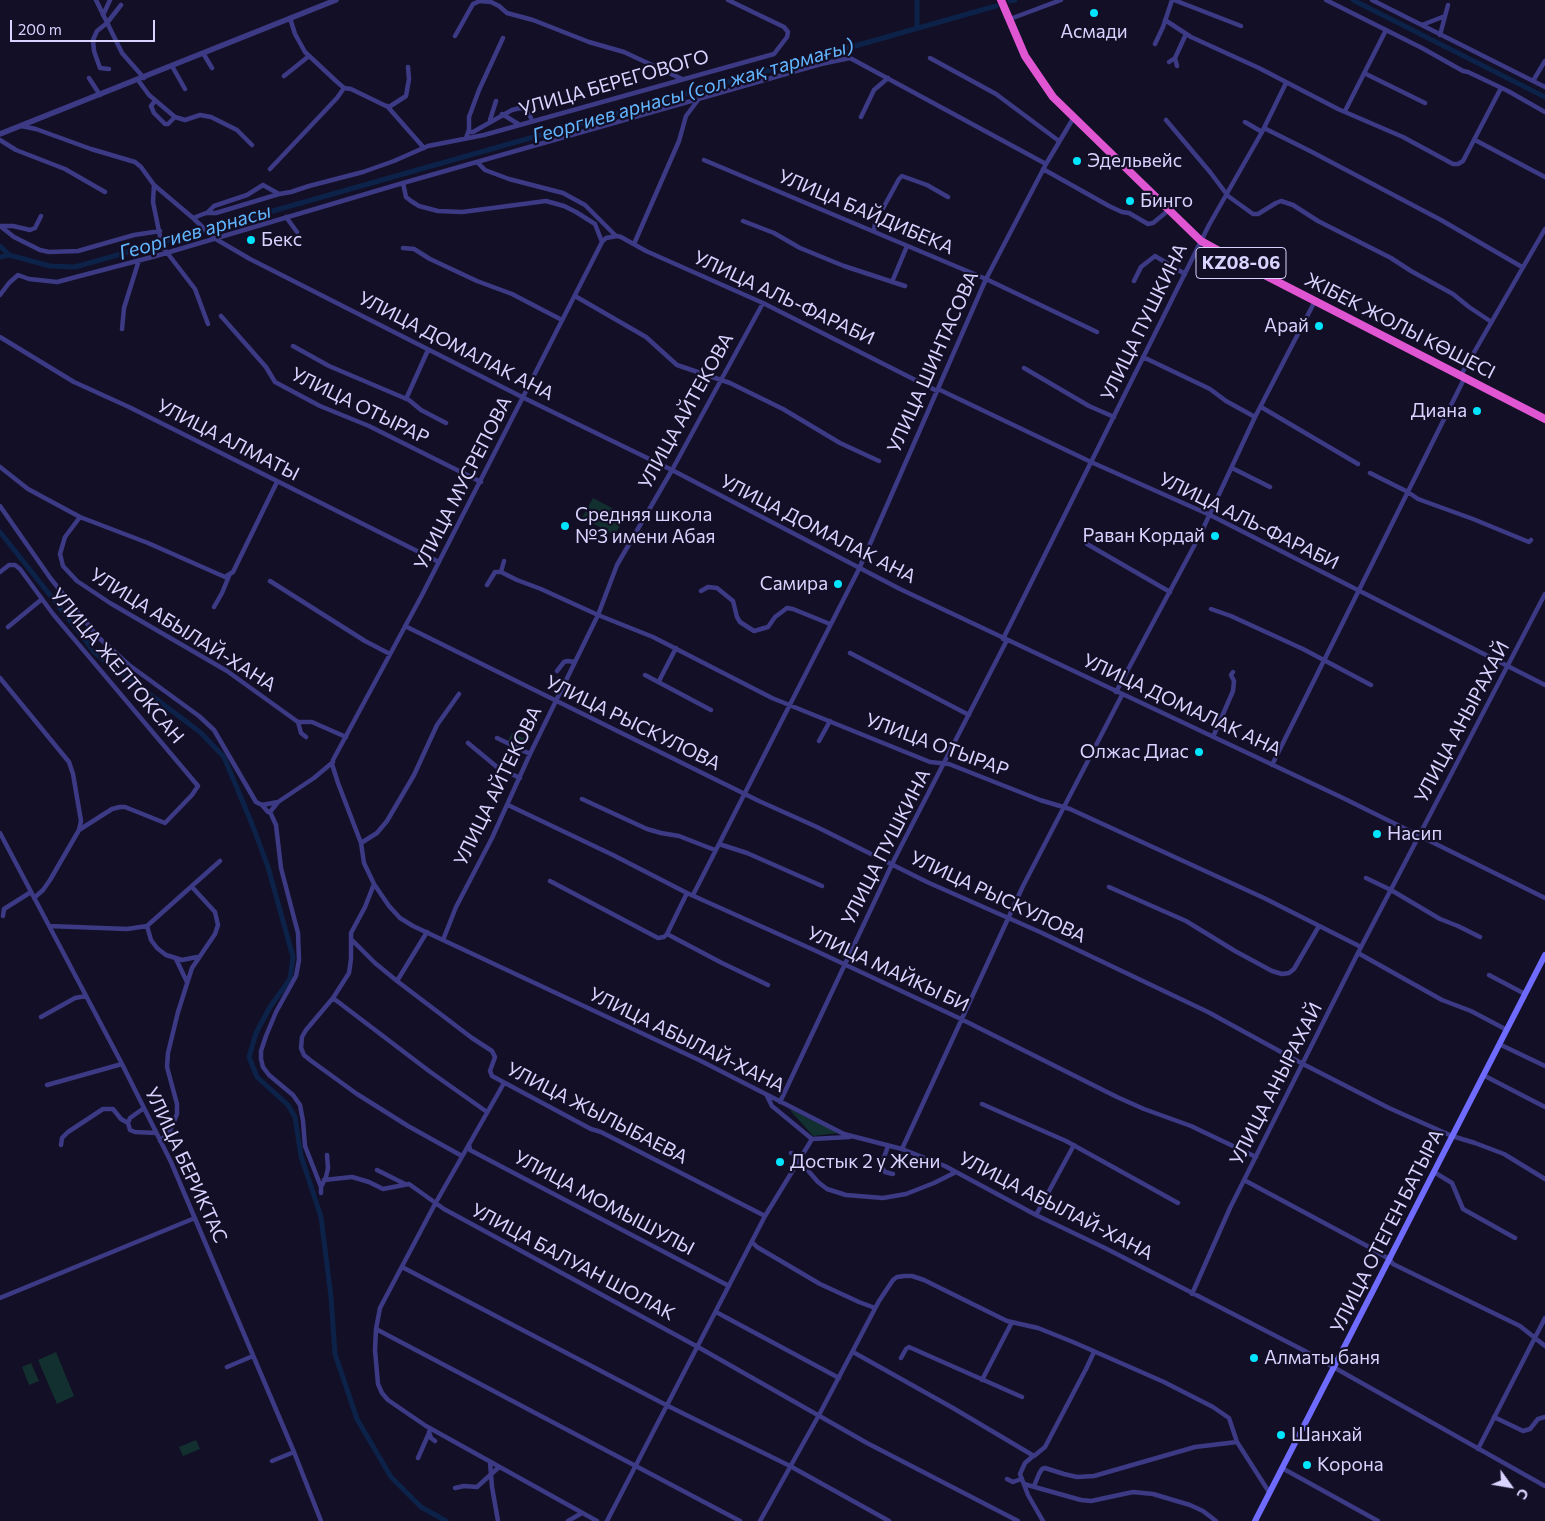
<!DOCTYPE html>
<meta charset="utf-8">
<style>
body{margin:0}
#map{position:relative;width:1545px;height:1521px;overflow:hidden;background:#130f26;font-family:Commissioner,sans-serif}
canvas{display:block}
.north{position:absolute;left:1485px;top:1461px;width:50px;height:50px;-webkit-text-stroke:4px #130f26;paint-order:stroke;rotate:122deg;font-size:14px;font-weight:700;line-height:20px;text-align:center;color:#d9d4ff}
.north::after{content:'';display:block;margin:auto;width:18px;height:22px;background:#d9d4ff;clip-path:polygon(50% 0,100% 100%,50% 72%,0 100%)}
.scale{position:absolute;left:10px;top:20px;width:145px;height:22px;box-sizing:border-box;border:2px solid #d9d4ff;border-top:0;padding-left:6px;font-size:15px;line-height:18px;white-space:nowrap;color:#d9d4ff;-webkit-text-stroke:4px #130f26;paint-order:stroke}
</style>
<div id="map">
<canvas width="1545" height="1521"></canvas>
<div class="north">С</div>
<div class="scale">200 m</div>
</div>
<script>
const g = document.querySelector('canvas').getContext('2d');
g.lineJoin = 'round';
function fillPath(path, color) {
  g.fillStyle = color;
  g.fill(path, 'evenodd');
}
function poly(rows) {
  const path = new Path2D();
  for (const r of rows) {
    path.moveTo(r[0], r[1]);
    for (let i = 2; i < r.length; i += 2) path.lineTo(r[i], r[i + 1]);
  }
  return path;
}
function trace(path, color, width, dash) {
  g.strokeStyle = color;
  g.lineWidth = width;
  g.lineCap = dash ? 'butt' : 'round';
  g.setLineDash(dash || []);
  g.stroke(path);
}
function label(font, color, halo, rows, align = 'center') {
  g.font = font + ' Commissioner,sans-serif';
  g.lineWidth = 4.5;
  g.setLineDash([]);
  g.textBaseline = 'middle';
  g.strokeStyle = halo;
  g.fillStyle = color;
  for (const [text, x, y, turn = 0] of rows) {
    g.save();
    g.translate(x, y);
    g.rotate((+turn || 0) * Math.PI / 180);
    g.textAlign = isNaN(turn) ? turn : align;
    if (halo) g.strokeText(text, 0, 0);
    g.fillText(text, 0, 0);
    g.restore();
  }
}
const green = poly([
 [593,498,625,515,615,535,582,518],
 [512,733,528,740,523,748,508,741],
 [789,1109,839,1133,813,1136],
 [56,1352,74,1396,57,1404,38,1360],
 [31,1363,39,1381,29,1385,22,1367],
 [196,1440,200,1449,183,1456,179,1447]
]);
const canal = poly([
 [917,0,917,28],
 [1353,0,1545,97],
 [1010,1,1015,0],
 [0,246,9,255],
 [0,257,9,255,50,266,75,267,996,6],
 [0,532,80,633,95,653,200,732,224,757,252,824,268,867,293,957,290,979,270,1007,256,1033,249,1057,257,1077,288,1105,295,1117,301,1156,321,1217,331,1297,335,1354,357,1419,391,1477,421,1507,446,1521]
]);
const minor = poly([
 [96,0,122,53,144,78],
 [1174,0,1241,26],
 [1326,0,1422,48,1463,71,1468,72,1508,91,1545,112],
 [1372,0,1545,87],
 [103,15,110,0],
 [290,18,295,34,305,52,336,81,344,88,351,89,386,106,389,107,406,96,409,79,408,67],
 [1010,19,1061,0],
 [1165,20,1191,37,1259,68,1338,109,1403,137,1453,164,1458,164,1463,161,1501,88],
 [1422,25,1445,16],
 [1440,35,1448,5],
 [455,36,473,4,480,1,491,2,499,6,507,13,533,20,589,42,624,52,682,79],
 [1155,44,1163,27,1172,0],
 [203,53,212,68],
 [930,58,996,94,1059,141],
 [1175,58,1177,66],
 [1169,62,1175,58,1186,34],
 [172,66,185,89],
 [109,69,100,68,94,51,93,40,97,31,107,23,121,5],
 [1364,73,1425,103],
 [284,76,309,56],
 [89,78,100,95],
 [138,80,149,95,175,117,185,120,200,115,211,117,237,130,252,145],
 [1533,81,1545,61],
 [155,101,151,106,154,113,165,124,168,124,175,117],
 [387,106,424,148],
 [1345,111,1386,30],
 [502,114,520,125],
 [861,117,874,90,888,78],
 [490,120,496,101],
 [1166,120,1210,172,1228,196,1253,214,1258,214,1276,203,1281,201,1293,205,1318,221,1391,258,1411,271,1453,294,1469,307,1490,321],
 [1245,122,1262,132],
 [21,126,36,129,91,149,135,162,141,167,154,185,193,218,214,238,250,259,524,398,672,470,900,589,1343,798,1545,898],
 [1264,128,1312,152,1441,220,1522,267],
 [468,132,473,132,512,110,520,108,525,109,529,113,532,121],
 [466,138,469,130,469,117,479,90,503,38],
 [0,140,16,150,65,169,105,192],
 [1475,140,1545,177],
 [704,160,986,279,1097,332],
 [478,163,485,170,509,179,563,193,585,205,616,236],
 [270,169,337,98,344,88],
 [1043,169,1109,206,1122,212,1129,213,1148,224,1153,223,1169,210],
 [403,183,406,197,411,201,419,206,438,211,462,212,546,201,564,206,576,212,595,224,602,242],
 [154,185,153,202,162,246,195,289,208,324],
 [263,185,279,194],
 [207,213,214,206,247,195,263,185],
 [286,217,297,232],
 [193,218,206,213,216,213,279,194,291,192,309,186,363,172,394,161,428,146,484,135,774,54,787,37,788,32,784,27,728,0],
 [743,221,774,233,800,248,844,266,905,286],
 [0,226,14,237,40,250,49,252,78,251,134,235,160,231],
 [0,226,13,226,30,230,35,228,41,216],
 [874,231,875,223,899,179,902,176,927,185,948,197],
 [634,244,679,141,686,116,698,100],
 [403,248,414,249,430,259,477,281,512,294,562,320],
 [1134,281,1141,267,1155,256,1185,274],
 [892,282,907,246],
 [0,295,9,283,18,275,29,279,57,282,156,256,403,183,821,64,850,58,1046,164],
 [575,296,646,337,677,365,730,383,783,409,840,443,879,461],
 [221,316,266,367,275,382,320,406,369,426,481,482],
 [122,329,124,308,139,260],
 [0,337,74,382,129,407,439,562],
 [293,346,329,366,409,400,421,410,446,423],
 [1143,357,1210,389,1226,401,1255,417],
 [1024,368,1089,406,1114,417],
 [1461,375,1545,229],
 [938,389,1091,462,1210,515,1545,685],
 [937,391,763,303,646,251,621,237,617,236,606,238,602,242,422,595,333,760,332,764,338,783,361,843,364,863,374,884,389,906,400,918,413,926,699,1060,844,1134,902,1149,945,1166,1036,1215,1107,1249,1303,1350,1545,1486],
 [406,399,428,350],
 [1261,407,1358,464],
 [0,467,28,489,80,517,148,543,225,577,233,572,277,482],
 [1232,468,1270,487],
 [1370,473,1408,492,1418,499,1473,519,1529,542,1531,540],
 [0,506,51,579,98,637,129,665,199,716,214,730,256,802,262,805,278,802],
 [80,517,65,537,60,554,63,566,77,581,110,603,227,671,298,722,312,722,346,737],
 [1087,544,1170,592],
 [504,561,501,572,517,580,541,589,598,615,653,637,772,698,930,762,949,764,1040,800,1070,809,1264,898,1361,947],
 [0,572,9,565,15,565,20,569,53,614,198,786,192,795,165,823,125,807,120,807,112,809,79,830],
 [270,581,365,641,390,654],
 [487,585,495,572,501,572],
 [701,591,708,587,717,588,733,601,737,617,740,622,754,631,768,627,775,617,787,608,793,609,830,624],
 [214,607,222,593,229,576],
 [1211,609,1231,616,1303,649,1371,685],
 [405,626,759,801,817,827,927,882,1040,932,1208,1012,1303,1064,1389,1108,1452,1136,1475,1143,1504,1154,1545,1179],
 [8,627,42,599],
 [1003,639,1209,225,1262,132,1286,83],
 [850,653,969,715],
 [557,671,564,662,567,661,575,662],
 [645,675,711,710],
 [0,678,69,762,73,774,81,821,79,830,50,880,43,890,34,898],
 [659,681,676,648],
 [1116,692,1201,533,1255,417,1315,301],
 [298,722,301,733,306,737],
 [1213,737,1233,691,1234,681,1231,675,1233,672],
 [497,738,530,754],
 [819,741,830,721],
 [468,743,497,767,520,778],
 [1272,765,1465,377],
 [582,799,647,829,661,833,679,836,715,850],
 [262,805,268,812,270,812,276,825,281,868,298,933,299,960,296,976,276,1012,266,1036,261,1051,261,1059,263,1067,269,1075,293,1095,300,1105,303,1121,305,1146,321,1187],
 [508,805,613,855,687,893,814,950,961,1019,1117,1097,1144,1109,1191,1126,1256,1157],
 [270,812,278,802,314,778,333,762],
 [0,833,121,1062,171,1162,294,1452,321,1521],
 [361,843,377,833,387,821,414,775,437,725,459,694],
 [719,844,747,853,822,886],
 [1366,878,1391,890,1440,919,1458,926,1480,937],
 [550,881,658,938,664,937,667,934,687,893],
 [374,884,365,907,351,933,351,959,349,973,333,998,306,1030,302,1037,301,1048,304,1055,310,1060,357,1094,408,1126,462,1156],
 [1109,887,1186,921,1235,951,1272,971,1282,974,1289,973,1294,969,1319,926],
 [693,895,859,569,986,279,1046,164,1074,117],
 [3,916,4,909,31,892],
 [49,926,127,929,147,926,220,861],
 [147,926,151,940,157,948,166,955,182,960,197,957],
 [667,934,722,963,768,985],
 [352,940,375,963,397,981,472,1038,492,1051,495,1057,490,1071,492,1076,591,1129,601,1132,765,1216],
 [443,940,456,907,492,838,530,754,598,615,617,565,672,470,763,303],
 [1358,953,1442,1000,1471,1011,1507,1030],
 [176,959,187,982],
 [1489,975,1525,994],
 [397,981,427,932],
 [333,998,429,1071,487,1112],
 [41,1017,75,998,86,996],
 [1499,1044,1545,1066],
 [1483,1075,1545,1107],
 [504,1083,435,1204,380,1308,376,1329,375,1350,378,1384,382,1393,388,1400,426,1426,597,1521],
 [47,1085,122,1064],
 [767,1096,772,1106,812,1139,850,1137],
 [780,1102,895,858,1007,640],
 [982,1104,1066,1141,1178,1203],
 [144,1108,130,1118,128,1123,130,1130,135,1132,156,1133],
 [160,1141,170,1131,177,1114,177,1104,167,1067,168,1053,178,1012,192,968,215,934,218,925,215,912,192,887],
 [469,1144,470,1150,729,1286],
 [61,1145,62,1138,68,1132,103,1109,113,1109,121,1119,128,1123],
 [888,1146,881,1166,885,1172,893,1174],
 [902,1149,1023,886,1122,695],
 [791,1153,801,1157],
 [800,1158,804,1166,818,1182,827,1189,846,1195,883,1198,906,1194,934,1183,956,1172],
 [377,1170,405,1184],
 [1434,1172,1452,1183,1463,1209,1515,1238],
 [324,1180,352,1177,369,1182,383,1189,409,1184,444,1209,698,1347,867,1443,1018,1521],
 [1244,1180,1369,1247,1389,1259,1393,1264,1520,1326,1545,1346],
 [321,1193,321,1187,326,1177,328,1168,327,1155],
 [1036,1215,1074,1145],
 [752,1242,757,1247,820,1284,859,1302,875,1308],
 [402,1267,668,1406,790,1466,889,1521],
 [1192,1294,1230,1208,1361,947,1545,594],
 [0,1298,195,1218],
 [716,1312,839,1378],
 [376,1329,740,1521],
 [853,1352,953,1408,1034,1456,1045,1447,1086,1369,1094,1352],
 [901,1358,906,1349,909,1347,1022,1397],
 [227,1367,253,1356],
 [982,1380,1012,1322],
 [1494,1417,1523,1431,1530,1429,1538,1419,1545,1417],
 [429,1432,431,1438,435,1441],
 [1478,1449,1545,1318],
 [1033,1456,1025,1463,1020,1474,1028,1495,1043,1521],
 [418,1458,429,1433],
 [272,1461,294,1452],
 [490,1462,492,1487,498,1521],
 [1282,1468,1378,1521],
 [1007,1479,1013,1482,1021,1479],
 [1024,1484,1081,1500,1091,1501,1133,1492,1153,1494,1190,1505,1203,1511,1216,1521],
 [1034,1486,1039,1474,1042,1469,1045,1468,1064,1474,1077,1477,1094,1476,1195,1447,1237,1442],
 [455,1488,464,1486,477,1487,499,1467],
 [568,1521,582,1513],
 [607,1521,765,1216,812,1139],
 [760,1521,819,1415,879,1301,893,1280,897,1277,905,1276,912,1276,924,1280,1007,1321,1038,1328,1073,1342,1164,1382,1213,1407,1229,1418,1237,1442,1269,1492]
]);
const tertiary = poly([
 [0,134,336,0]
]);
const secondary = poly([
 [1255,1521,1545,955]
]);
const trunk = poly([
 [1001,0,1025,56,1053,97,1201,241,1241,263,1545,419]
]);
const markers = [
 [1094,13,5,"#00e5ff"],
 [1077,161,5,"#00e5ff"],
 [1130,201,5,"#00e5ff"],
 [251,240,5,"#00e5ff"],
 [1319,326,5,"#00e5ff"],
 [1477,411,5,"#00e5ff"],
 [565,526,5,"#00e5ff"],
 [1215,536,5,"#00e5ff"],
 [838,584,5,"#00e5ff"],
 [1199,752,5,"#00e5ff"],
 [1377,834,5,"#00e5ff"],
 [780,1162,5,"#00e5ff"],
 [1254,1358,5,"#00e5ff"],
 [1281,1435,5,"#00e5ff"],
 [1307,1465,5,"#00e5ff"]
];
const shields = [
 [1241,263,90]
];
const shieldNames = [
 ["KZ08-06",1241,263]
];
const poiNames = [
 ["Асмади",1094,32,"center"],
 ["Эдельвейс",1087,161],
 ["Бинго",1140,201],
 ["Бекс",261,240],
 ["Арай",1309,326,"right"],
 ["Диана",1467,411,"right"],
 ["Средняя школа",575,515],
 ["№3 имени Абая",575,537],
 ["Раван Кордай",1205,536,"right"],
 ["Самира",828,584,"right"],
 ["Олжас Диас",1189,752,"right"],
 ["Насип",1387,834],
 ["Достык 2 у Жени",790,1162],
 ["Алматы баня",1264,1358],
 ["Шанхай",1291,1435],
 ["Корона",1317,1465]
];
const streetNames = [
 ["УЛИЦА БЕРЕГОВОГО",614,83,-16],
 ["УЛИЦА БАЙДИБЕКА",866,212,23],
 ["УЛИЦА АЛЬ-ФАРАБИ",784,298,25],
 ["УЛИЦА ПУШКИНА",1144,322,-64],
 ["ЖІБЕК ЖОЛЫ КӨШЕСІ",1400,326,27],
 ["УЛИЦА ДОМАЛАК АНА",456,346,27],
 ["УЛИЦА ШИНТАСОВА",933,362,-66],
 ["УЛИЦА ОТЫРАР",360,406,26],
 ["УЛИЦА АЙТЕКОВА",686,411,-61],
 ["УЛИЦА АЛМАТЫ",228,440,27],
 ["УЛИЦА МУСРЕПОВА",463,483,-63],
 ["УЛИЦА АЛЬ-ФАРАБИ",1249,521,26],
 ["УЛИЦА ДОМАЛАК АНА",818,529,27],
 ["УЛИЦА АБЫЛАЙ-ХАНА",183,630,32],
 ["УЛИЦА ЖЕЛТОКСАН",117,666,50],
 ["УЛИЦА ДОМАЛАК АНА",1182,705,25],
 ["УЛИЦА АНЫРАХАЙ",1462,722,-62],
 ["УЛИЦА РЫСКУЛОВА",633,723,26],
 ["УЛИЦА ОТЫРАР",937,745,20],
 ["УЛИЦА АЙТЕКОВА",498,786,-64],
 ["УЛИЦА ПУШКИНА",886,847,-63],
 ["УЛИЦА РЫСКУЛОВА",998,897,25],
 ["УЛИЦА МАЙКЫ БИ",888,969,25],
 ["УЛИЦА АБЫЛАЙ-ХАНА",687,1040,26],
 ["УЛИЦА АНЫРАХАЙ",1276,1084,-63],
 ["УЛИЦА ЖЫЛЫБАЕВА",597,1113,27],
 ["УЛИЦА БЕРИКТАС",186,1165,65],
 ["УЛИЦА МОМЫШУЛЫ",604,1203,28],
 ["УЛИЦА АБЫЛАЙ-ХАНА",1056,1206,27],
 ["УЛИЦА ОТЕГЕН БАТЫРА",1387,1231,-63],
 ["УЛИЦА БАЛУАН ШОЛАК",573,1262,28]
];
const waterNames = [
 ["Георгиев арнасы (сол жақ тармағы)",693,91,-16],
 ["Георгиев арнасы",195,232,-16]
];
fillPath(green, '#12302f');
trace(canal, '#0c2248', 5);
trace(minor, '#3d3a85', 4.5);
trace(tertiary, '#3d3a85', 5.5);
trace(secondary, '#6f6bff', 6);
trace(trunk, '#e055d1', 8);
for (const [x, y, r, color] of markers) {
  const dot = new Path2D();
  dot.arc(x, y, r, 0, 2 * Math.PI);
  g.fillStyle = color;
  g.fill(dot);
  trace(dot, '#130f26', 2);
}
for (const [x, y, w] of shields) {
  const box = new Path2D();
  box.roundRect(x - w / 2, y - 15.5, w, 31, 4);
  g.fillStyle = '#130f26';
  g.fill(box);
  trace(box, '#d9d4ff', 1);
}
label('bold 18px', '#d9d4ff', null, shieldNames);
label('19px', '#d9d4ff', '#130f26', poiNames, 'left');
label('19px', '#d9d4ff', '#130f26', streetNames);
label('italic 20px', '#62b6ff', '#130f26', waterNames);
</script>
